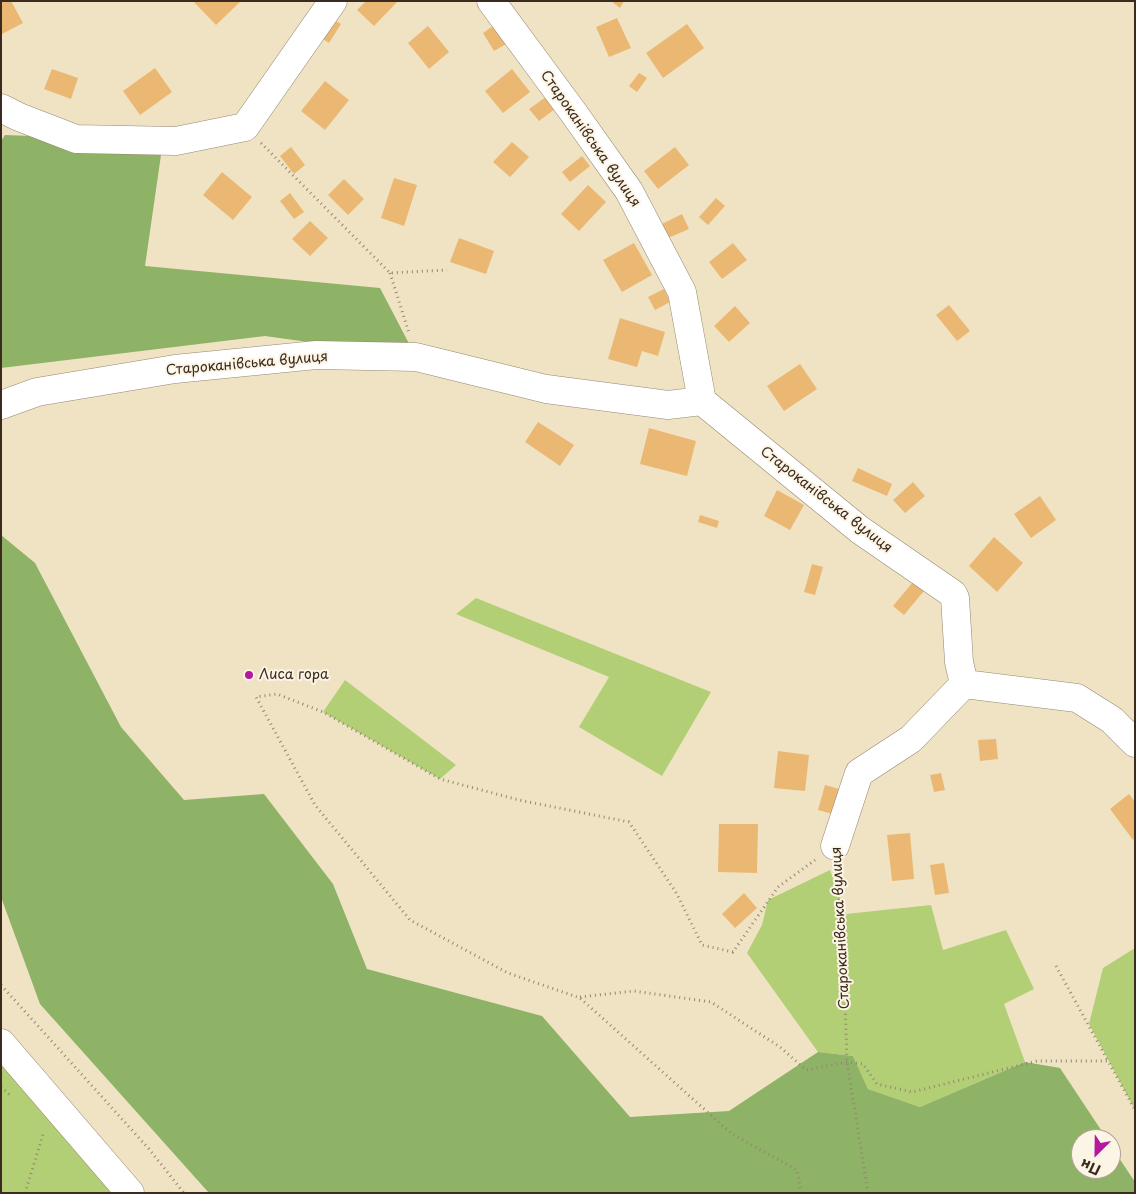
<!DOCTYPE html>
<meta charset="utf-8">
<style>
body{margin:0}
#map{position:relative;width:1136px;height:1194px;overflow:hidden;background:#efe3c4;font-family:"Playpen Sans",sans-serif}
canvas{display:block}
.frame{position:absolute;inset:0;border:2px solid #3b2a1e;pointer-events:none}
.north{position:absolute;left:1071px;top:1129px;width:50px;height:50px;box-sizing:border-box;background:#fcf5e5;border:1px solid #afa495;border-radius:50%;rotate:203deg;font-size:14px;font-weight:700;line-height:20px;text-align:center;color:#3b2a1e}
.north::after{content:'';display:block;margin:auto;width:18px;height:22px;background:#b5179e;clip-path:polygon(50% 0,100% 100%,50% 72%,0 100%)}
</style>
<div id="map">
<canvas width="1136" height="1194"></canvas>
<div class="frame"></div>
<div class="north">Пн</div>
</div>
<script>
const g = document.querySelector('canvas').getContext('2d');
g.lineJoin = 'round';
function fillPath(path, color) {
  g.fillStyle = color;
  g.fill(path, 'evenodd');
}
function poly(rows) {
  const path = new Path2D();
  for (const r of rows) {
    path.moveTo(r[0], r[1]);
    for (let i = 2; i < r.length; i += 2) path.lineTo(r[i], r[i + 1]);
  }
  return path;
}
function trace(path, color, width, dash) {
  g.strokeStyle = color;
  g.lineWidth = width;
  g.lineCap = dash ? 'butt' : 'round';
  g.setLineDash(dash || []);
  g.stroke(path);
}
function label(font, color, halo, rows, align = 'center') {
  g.font = font + ' "Playpen Sans",sans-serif';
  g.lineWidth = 4;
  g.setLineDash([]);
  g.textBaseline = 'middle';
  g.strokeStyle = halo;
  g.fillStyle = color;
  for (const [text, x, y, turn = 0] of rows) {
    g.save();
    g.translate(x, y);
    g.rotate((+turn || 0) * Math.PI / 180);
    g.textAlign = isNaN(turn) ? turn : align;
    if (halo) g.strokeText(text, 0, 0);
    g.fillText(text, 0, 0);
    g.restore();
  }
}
const green = poly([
 [476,598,711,692,662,776,579,727,609,677,456,614],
 [345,680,456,765,440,779,323,712],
 [830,870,846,914,931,905,943,950,1006,930,1034,989,1004,1004,1025,1062,920,1107,868,1089,853,1056,818,1052,747,953,762,925,768,900],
 [1135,948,1135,1110,1089,1024,1103,968],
 [1,1061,113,1193,1,1193]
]);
const forest = poly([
 [5,135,163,141,145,266,380,288,416,357,265,336,1,368,1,141],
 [1,535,35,563,121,727,184,800,264,794,333,884,367,969,542,1016,630,1117,729,1111,818,1052,853,1056,868,1089,920,1107,1025,1062,1060,1068,1107,1139,1081,1139,1081,1169,1111,1169,1111,1146,1135,1182,1135,1193,209,1193,40,1004,1,897]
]);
const building = poly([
 [1,1,11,1,23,23,2,34],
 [193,1,241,1,216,25],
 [366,1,398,1,374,26,357,10],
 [611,1,624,1,620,8],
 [331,18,341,24,329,43,320,37],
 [617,18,631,48,609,57,596,27],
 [496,24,508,43,494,51,483,33],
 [687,24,704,48,663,78,646,53],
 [428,26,449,52,429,69,408,43],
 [155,68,172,92,140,115,123,91],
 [52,69,78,78,71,99,44,89],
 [512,69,530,92,503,113,485,91],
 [639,73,647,78,637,92,629,86],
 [325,81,349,100,325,130,301,111],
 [546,97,555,109,539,121,529,109],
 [512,142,529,157,510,177,493,162],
 [291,147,305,165,294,174,280,156],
 [675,147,689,165,658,189,644,171],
 [582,156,590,166,570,182,562,172],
 [222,172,252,197,233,220,203,195],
 [394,178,417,185,404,226,381,218],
 [344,179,364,199,348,215,328,195],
 [588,185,606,202,579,231,561,214],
 [290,193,304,212,294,219,280,201],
 [716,198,725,206,708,225,699,217],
 [682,214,689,229,668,238,662,224],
 [310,221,328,238,310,256,292,239],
 [459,238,494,251,486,274,450,262],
 [634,243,652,275,622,292,603,260],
 [733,243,747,260,722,279,709,262],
 [664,289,670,302,655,310,648,297],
 [949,305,970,331,957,341,936,315],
 [735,306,750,323,729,342,714,326],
 [620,318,665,332,658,356,642,351,637,367,608,359],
 [800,364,817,389,784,411,767,386],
 [538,422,574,445,560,466,525,442],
 [649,428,696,441,687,476,640,464],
 [858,468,892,484,887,496,852,481],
 [913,482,925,496,905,513,893,500],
 [777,490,804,505,790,530,764,516],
 [1040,496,1056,520,1031,538,1014,514],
 [700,515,719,521,717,528,698,522],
 [994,537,1023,563,997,592,969,566],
 [812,564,823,567,815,595,804,592],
 [913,582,924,591,904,615,893,606],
 [996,739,998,759,980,761,978,740],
 [778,751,809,755,805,791,774,788],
 [941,773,945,790,934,792,930,775],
 [825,785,843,790,836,815,818,810],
 [1129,794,1135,802,1135,838,1133,840,1110,809],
 [719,824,758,824,757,873,718,872],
 [910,833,914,879,892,881,887,835],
 [944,863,949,893,935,895,930,865],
 [744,893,757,908,735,928,722,914]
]);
const path = poly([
 [261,143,390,273,447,270],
 [390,273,409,333],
 [837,869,843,937,847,1062,868,1193],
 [1056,966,1108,1061],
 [1,985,149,1149,184,1193],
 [580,997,634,991,711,1002,780,1047,806,1070,847,1062,863,1064,877,1084,912,1092,1037,1061,1108,1061,1135,1110],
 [1,1087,10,1095],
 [25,1193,44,1131],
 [801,1193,797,1170,732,1134,580,998,508,973,410,920,315,805,256,697,277,694,323,712,440,779,519,800,629,822,677,894,702,945,733,952,778,887,815,860]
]);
const minor = poly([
 [491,1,573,112,629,191,682,292,702,401,860,530,953,594,955,598,959,662,964,684],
 [1,108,19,117,76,139,176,141,245,127,333,1],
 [1,405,37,392,175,369,316,355,416,357,546,389,668,405,702,401],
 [964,684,1077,698,1112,720,1135,743],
 [835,846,859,773,911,739,964,684],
 [1,1043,130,1193]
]);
const markers = [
 [249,675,5,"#b5179e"]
];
const streetNames = [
 ["Староканівська вулиця",590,139,55],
 ["Староканівська вулиця",247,364,-5],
 ["Староканівська вулиця",826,500,38],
 ["Староканівська вулиця",841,928,-93]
];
const poiNames = [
 ["Лиса гора",259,675]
];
fillPath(green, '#b3cf75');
fillPath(forest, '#8eb266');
fillPath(building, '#ebb873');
trace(minor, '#958671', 29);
trace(path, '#958671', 3, [1, 4]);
trace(minor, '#fff', 28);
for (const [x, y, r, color] of markers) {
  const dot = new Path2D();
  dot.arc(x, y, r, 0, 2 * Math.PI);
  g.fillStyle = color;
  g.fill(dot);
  trace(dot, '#fcf5e5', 2);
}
label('14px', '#3b2a1e', '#fcf5e5', streetNames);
label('14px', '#3b2a1e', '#fcf5e5', poiNames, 'left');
</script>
